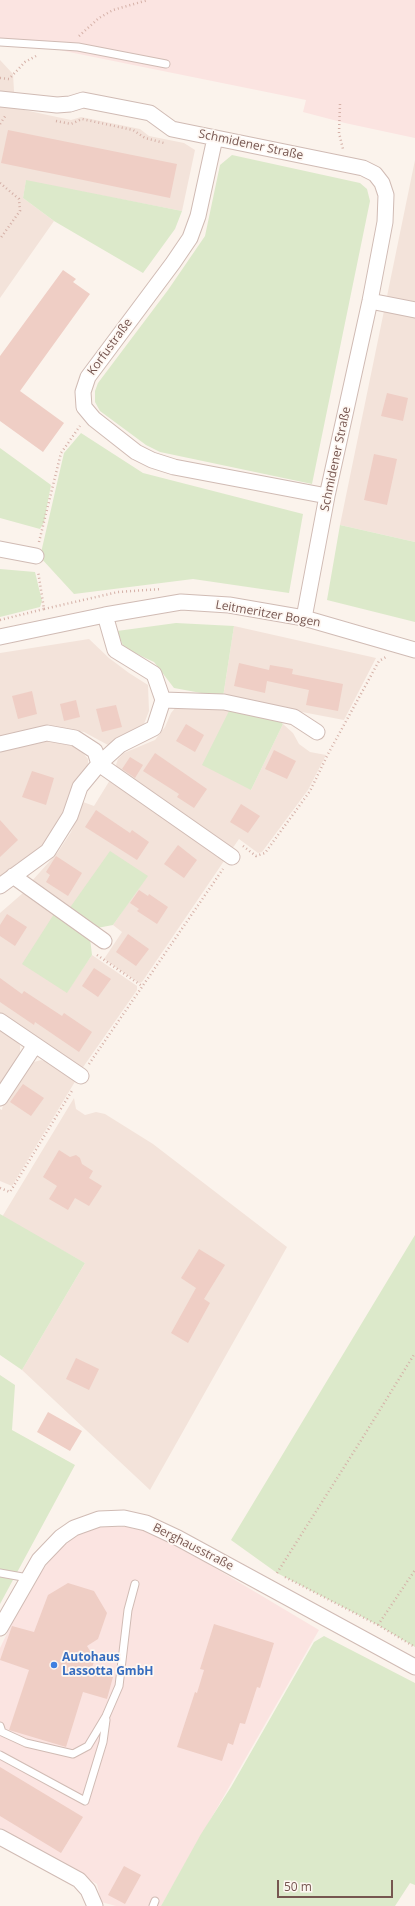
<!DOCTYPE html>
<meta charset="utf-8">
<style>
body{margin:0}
#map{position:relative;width:415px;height:1906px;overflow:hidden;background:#fbf3ec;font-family:"Open Sans",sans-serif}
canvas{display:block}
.scale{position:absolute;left:277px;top:1880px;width:116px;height:18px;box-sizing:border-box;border:2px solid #765650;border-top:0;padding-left:5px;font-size:12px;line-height:14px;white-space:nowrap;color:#765650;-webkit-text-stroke:3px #fef7f2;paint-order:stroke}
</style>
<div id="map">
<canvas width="415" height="1906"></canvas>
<div class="scale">50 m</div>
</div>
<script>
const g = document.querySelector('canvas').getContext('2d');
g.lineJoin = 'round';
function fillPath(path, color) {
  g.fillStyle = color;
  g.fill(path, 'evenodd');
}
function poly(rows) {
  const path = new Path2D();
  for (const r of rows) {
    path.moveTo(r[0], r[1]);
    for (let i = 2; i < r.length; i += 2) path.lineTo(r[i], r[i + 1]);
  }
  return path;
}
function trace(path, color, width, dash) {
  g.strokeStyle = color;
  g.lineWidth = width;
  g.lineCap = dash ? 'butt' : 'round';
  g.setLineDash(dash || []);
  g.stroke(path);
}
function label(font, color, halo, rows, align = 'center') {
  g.font = font + ' "Open Sans",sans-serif';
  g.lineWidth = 3.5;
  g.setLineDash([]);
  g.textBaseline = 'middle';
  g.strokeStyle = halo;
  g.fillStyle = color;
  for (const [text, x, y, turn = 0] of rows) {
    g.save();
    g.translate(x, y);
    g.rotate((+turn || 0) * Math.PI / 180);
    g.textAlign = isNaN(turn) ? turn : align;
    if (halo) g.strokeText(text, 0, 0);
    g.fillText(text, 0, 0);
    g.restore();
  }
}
const residential = poly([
 [0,60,13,74,15,108,71,120,81,117,140,129,149,136,184,143,195,150,182,211,26,181,23,198,54,221,0,298],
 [415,160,415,542,340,525],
 [234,626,376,658,344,720,223,697],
 [89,639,109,658,129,673,148,685,149,711,144,724,108,745,84,732,62,728,17,733,0,737,0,653],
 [176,707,230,709,251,790,283,724,293,733,299,744,310,752,326,755,308,790,262,852,258,853,239,839,232,849,120,774,116,765,118,759,124,753,155,740,165,727,171,713],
 [49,741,78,747,88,759,88,766,65,814,44,849,17,863,0,878,0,751],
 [110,780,226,858,142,982,139,983,104,959,122,932,113,925,147,876,69,909,31,882,58,852,71,832,83,802,94,806],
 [23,893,54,914,67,992,92,955,137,986,137,990,81,1070,0,1015,0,913],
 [0,1029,17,1040,20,1045,20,1052,19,1060,0,1089],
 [41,1060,48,1062,76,1080,12,1186,0,1181,0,1109,2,1110,3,1104,28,1066,34,1062],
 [74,1098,76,1109,85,1115,96,1112,105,1114,153,1144,287,1247,150,1490,22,1370,85,1263,2,1217]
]);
const commercial = poly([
 [0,0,415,0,415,138,345,123,303,112,306,100,0,38],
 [101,1526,127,1527,147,1531,205,1562,319,1630,161,1906,116,1906,101,1902,97,1884,0,1829,0,1648,28,1590,59,1548,78,1535]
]);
const green = poly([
 [232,155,360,183,367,189,370,201,312,484,160,452,146,445,100,411,95,402,95,391,98,383,168,290,205,236,220,165],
 [26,180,182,211,175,229,143,273,54,221,23,198],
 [81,433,143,473,303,514,289,593,193,579,74,594,40,557,64,453],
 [0,448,51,485,44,522,40,529,0,518],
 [340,525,415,542,415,622,327,600],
 [0,569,35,572,42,601,40,607,0,617],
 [176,623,234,626,223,697,174,688,154,662,124,648,117,631],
 [230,709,279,721,283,724,251,790,202,765],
 [110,851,148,876,113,925,97,928,69,909],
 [54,914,90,938,92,955,67,993,22,964],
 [0,1214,85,1263,22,1370,0,1355],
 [415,1235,415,1647,378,1625,277,1573,231,1540],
 [0,1375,15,1385,12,1430,75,1465,0,1604],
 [324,1636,415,1683,415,1885,410,1883,395,1906,161,1906,201,1834,231,1787,314,1642]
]);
const building = poly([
 [8,130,177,164,170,198,1,163],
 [63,270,76,279,73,282,90,294,20,391,64,423,43,452,0,421,0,356],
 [387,393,408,398,403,421,381,416],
 [374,454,397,459,387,505,364,500],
 [239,663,269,670,270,665,293,669,292,674,343,684,338,711,306,705,309,690,267,681,265,693,234,686],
 [32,691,37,714,18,719,12,696],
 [76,700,80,717,64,721,60,704],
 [116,705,122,727,102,732,96,709],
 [186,724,204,735,195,752,176,741],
 [274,750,296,761,287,779,265,769],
 [155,753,207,789,194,808,177,797,179,794,143,771],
 [130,757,143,765,135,778,122,769],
 [32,771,54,778,46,805,22,797],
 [241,804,260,816,248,833,230,822],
 [96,810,130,833,132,830,149,842,137,860,85,827],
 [0,820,18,840,0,857],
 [178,845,197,860,184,878,164,864],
 [56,856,82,873,68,896,46,882,50,875,46,872],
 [139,890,148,896,149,894,168,907,157,924,137,911,139,909,130,903],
 [7,914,27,927,15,946,0,936,0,925],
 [128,934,149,949,136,966,116,952],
 [94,968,111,979,98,997,82,986],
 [0,978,22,994,24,991,62,1016,64,1013,92,1032,79,1052,35,1022,34,1025,0,1002],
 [23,1084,44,1098,31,1116,10,1102],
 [59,1150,70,1157,76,1155,80,1158,82,1164,93,1171,89,1178,102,1186,89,1206,75,1198,68,1210,49,1199,57,1186,43,1177],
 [199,1249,225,1265,204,1299,210,1303,188,1343,171,1333,196,1288,181,1278],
 [76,1358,99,1369,89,1390,66,1379],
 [48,1412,82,1431,70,1451,37,1432],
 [68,1583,94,1591,107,1613,98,1639,87,1646,95,1659,91,1670,113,1677,107,1699,83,1692,66,1747,9,1730,29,1670,0,1660,12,1626,34,1632,48,1595],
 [214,1624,274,1643,260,1688,257,1687,245,1724,240,1723,233,1745,228,1743,222,1761,177,1747,195,1692,197,1693,204,1670,200,1669],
 [0,1767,83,1817,61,1853,0,1816],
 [124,1866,141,1875,125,1904,108,1895]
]);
const path = poly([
 [79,36,99,18,113,10,148,0],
 [0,78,9,79,25,62,36,56],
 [340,104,339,133,343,149],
 [56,121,71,124,82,119,133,130,145,138,164,143],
 [0,124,6,115],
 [0,183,19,199,20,211,0,239],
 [39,542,61,453,80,426],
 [44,609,118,592,161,589],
 [0,620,44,609,38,571],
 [243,846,256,856,265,853,310,791,328,754,379,661,386,657],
 [97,955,142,986],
 [89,1064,223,869],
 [0,1188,10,1192,73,1089],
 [277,1573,360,1442,415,1353],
 [285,1577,378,1625,415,1647],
 [378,1625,415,1570]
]);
const service = poly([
 [0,42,78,47,166,64],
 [0,1573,28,1578],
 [0,1726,2,1732,26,1743,73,1754,88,1746,106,1716,119,1686,128,1610,135,1584],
 [0,1755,85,1801,103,1742,106,1720],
 [153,1906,155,1901]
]);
const minor = poly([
 [0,99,57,105,70,104,83,100,150,113,172,129,363,168,375,174,382,183,386,195,385,222,370,301,327,496,304,618],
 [215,138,198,216,190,238,173,263,88,377,83,392,84,407,94,419,136,452,152,460,174,467,327,496],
 [370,301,415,310],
 [0,549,36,556],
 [0,637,105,615,181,602,229,605,304,618,415,650],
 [163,700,224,702,294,717,317,732],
 [0,744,47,733,75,738,95,751,99,764,232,857],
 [13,876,104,941],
 [0,886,48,851,70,816,80,787,99,764,120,745,154,728,163,700,154,674,115,650,105,615],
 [0,1021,81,1076],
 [0,1098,35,1045],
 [0,1628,39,1560,61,1537,74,1528,99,1519,124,1518,146,1523,178,1538,415,1667],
 [0,1837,79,1880,88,1890,95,1906]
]);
const markers = [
 [54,1665,4,"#3f7fe0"]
];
const streetNames = [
 ["Schmidener Straße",251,145,12],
 ["Korfustraße",110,347,-54],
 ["Schmidener Straße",336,459,-78],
 ["Leitmeritzer Bogen",268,614,10],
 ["Berghausstraße",193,1547,27]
];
const shopNames = [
 ["Autohaus",62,1658],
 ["Lassotta GmbH",62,1672]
];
fillPath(residential, '#f3e3da');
fillPath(commercial, '#fbe4e1');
fillPath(green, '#dce9ca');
fillPath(building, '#efcec5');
trace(service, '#d0bbb4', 9);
trace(minor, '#d0bbb4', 17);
trace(path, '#d5b1a8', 2.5, [1, 3]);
trace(service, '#fff', 7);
trace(minor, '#fff', 15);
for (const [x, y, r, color] of markers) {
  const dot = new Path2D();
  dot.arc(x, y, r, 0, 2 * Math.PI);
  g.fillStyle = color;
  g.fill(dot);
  trace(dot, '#fef7f2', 1.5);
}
label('12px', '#765650', '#fef7f2', streetNames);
label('bold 12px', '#366cbe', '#fef7f2', shopNames, 'left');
</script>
